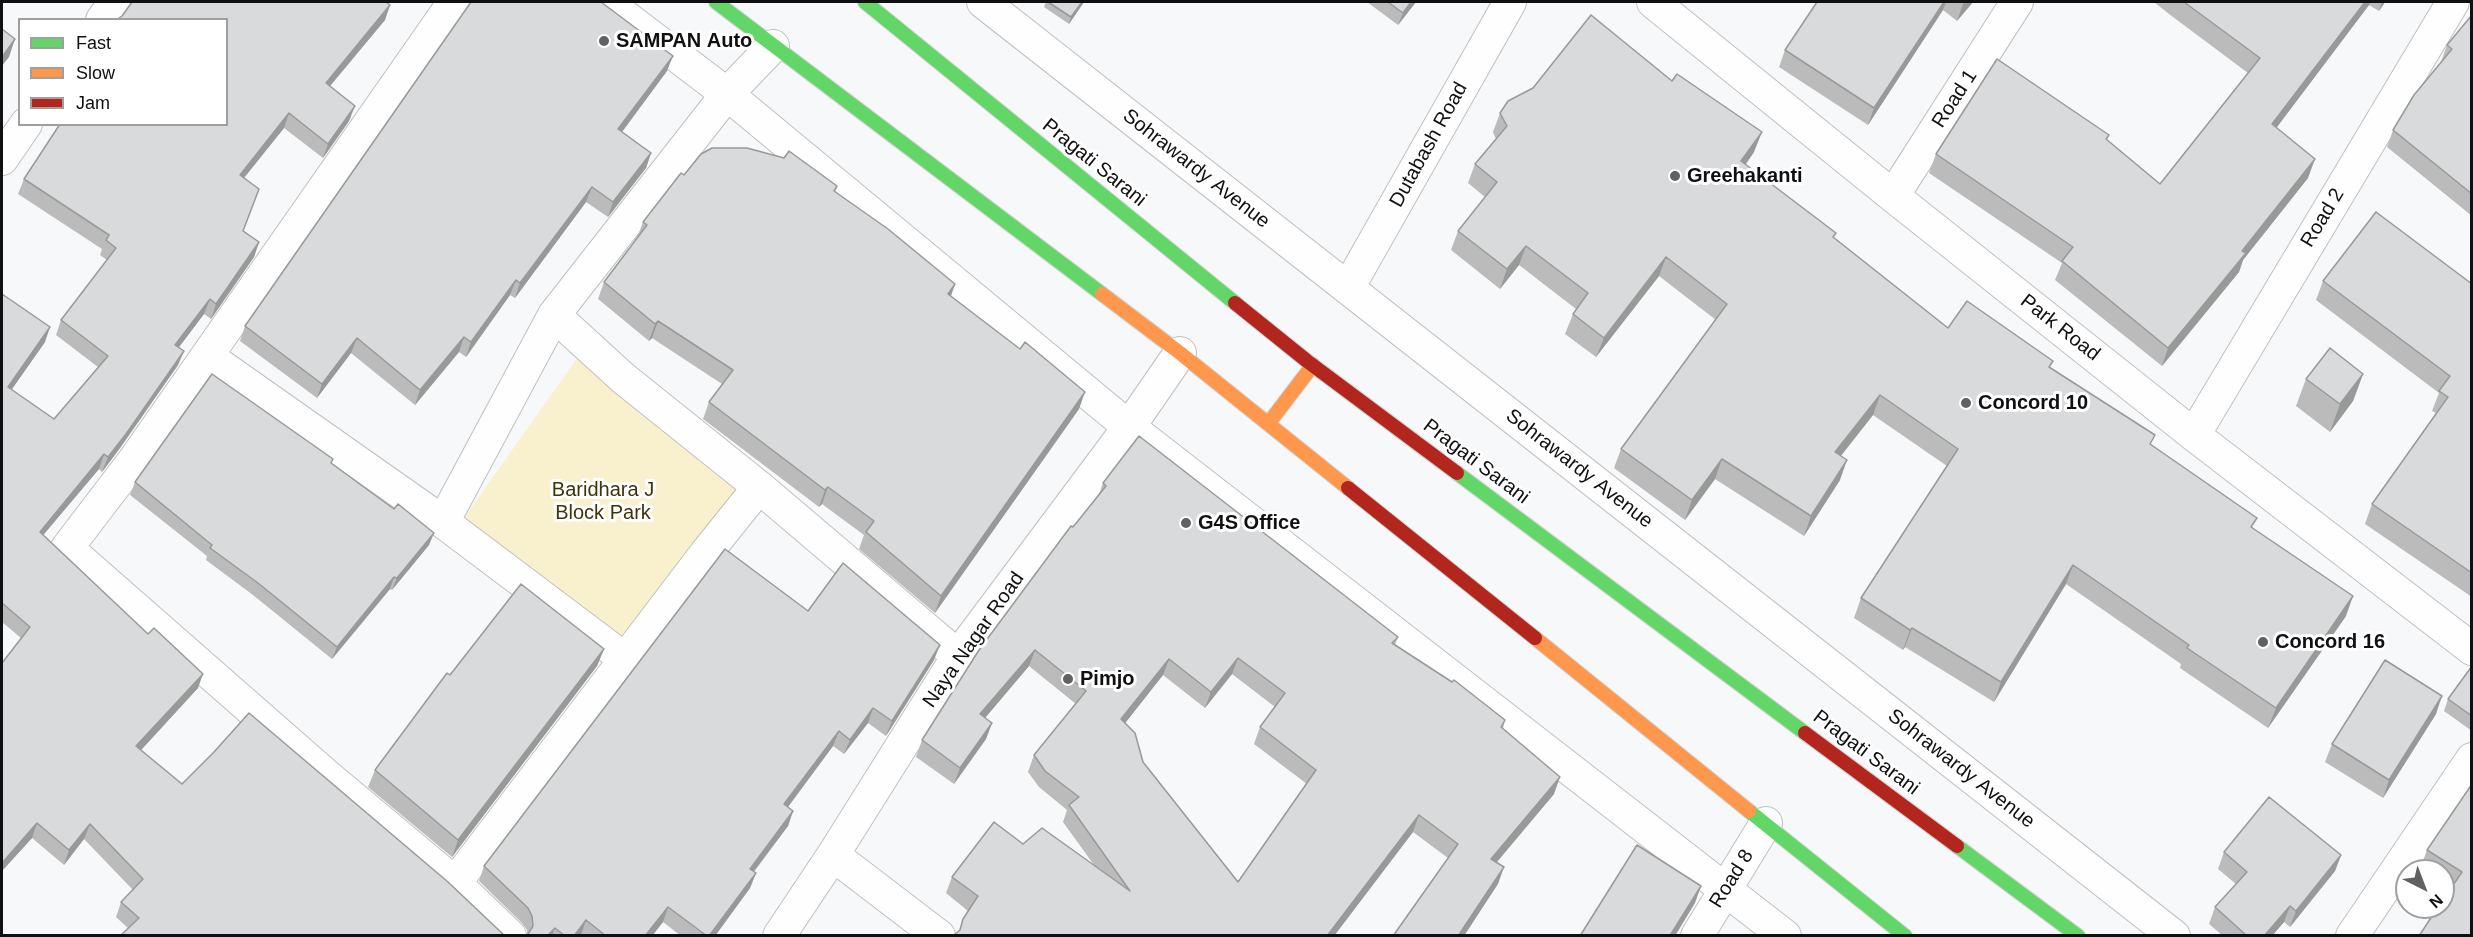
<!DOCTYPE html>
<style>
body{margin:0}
#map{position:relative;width:2473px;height:937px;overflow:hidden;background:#f6f8fa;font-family:Helvetica,sans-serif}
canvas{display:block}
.frame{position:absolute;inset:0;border:3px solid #101012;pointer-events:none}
.legend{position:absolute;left:18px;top:18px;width:210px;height:108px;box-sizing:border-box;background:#fff;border:2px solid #9f9fa0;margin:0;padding:8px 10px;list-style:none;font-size:18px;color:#101012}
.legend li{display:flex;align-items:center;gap:12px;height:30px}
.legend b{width:30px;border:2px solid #9f9fa0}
.north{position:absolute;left:2395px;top:859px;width:60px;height:60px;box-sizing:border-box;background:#fff;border:2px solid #9f9fa0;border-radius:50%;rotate:138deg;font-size:16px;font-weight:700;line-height:24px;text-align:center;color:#101012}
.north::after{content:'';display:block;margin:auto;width:21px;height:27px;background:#606163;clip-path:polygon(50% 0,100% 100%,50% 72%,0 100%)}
</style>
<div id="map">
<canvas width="2473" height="937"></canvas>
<div class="frame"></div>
<ul class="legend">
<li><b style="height:8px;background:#63d668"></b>Fast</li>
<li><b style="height:8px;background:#ff974d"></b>Slow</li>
<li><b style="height:8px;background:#b3261e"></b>Jam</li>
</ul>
<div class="north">N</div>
</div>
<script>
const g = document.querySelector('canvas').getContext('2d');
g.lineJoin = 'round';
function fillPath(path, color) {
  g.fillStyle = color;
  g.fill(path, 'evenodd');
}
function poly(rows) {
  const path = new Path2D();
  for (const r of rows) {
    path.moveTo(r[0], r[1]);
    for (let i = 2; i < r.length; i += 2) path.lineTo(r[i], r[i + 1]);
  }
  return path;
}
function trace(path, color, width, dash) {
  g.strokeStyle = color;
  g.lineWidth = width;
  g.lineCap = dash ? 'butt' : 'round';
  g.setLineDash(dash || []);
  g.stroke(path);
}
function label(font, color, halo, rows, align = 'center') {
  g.font = font + ' Helvetica,sans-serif';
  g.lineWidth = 6;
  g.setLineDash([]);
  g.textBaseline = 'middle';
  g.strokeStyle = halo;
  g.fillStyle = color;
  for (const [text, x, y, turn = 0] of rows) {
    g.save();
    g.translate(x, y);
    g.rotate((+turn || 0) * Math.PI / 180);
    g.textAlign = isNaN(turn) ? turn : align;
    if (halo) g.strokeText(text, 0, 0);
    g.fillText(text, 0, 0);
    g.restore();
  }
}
const green = poly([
 [580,354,749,484,618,648,462,521]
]);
const street = poly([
 [454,2,135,459,67,548,326,775,455,883,510,936],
 [606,2,727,94,1129,427,1785,936],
 [983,2,2174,936],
 [1653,2,1893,196,2194,435,2472,649],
 [102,20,115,2],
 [2,159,26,124],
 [1893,196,2017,2],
 [1348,288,1510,2],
 [554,315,623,378,759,487,958,656],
 [207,356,443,522,625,659],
 [2194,435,2453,2],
 [443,522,554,315,727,94,773,46],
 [833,855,939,936],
 [455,883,706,553,759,487],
 [779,936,833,855,958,656,1129,427,1180,353],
 [1697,936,1766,823],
 [2352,936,2472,759]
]);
const fast = poly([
 [716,2,1102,294],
 [865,2,1235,303],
 [1457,473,1805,733],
 [1749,811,1905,936],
 [1957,846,2078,936]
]);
const slow = poly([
 [1102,294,1180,353,1348,488],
 [1268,424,1313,365],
 [1535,638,1749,811]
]);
const jam = poly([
 [1235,303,1307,361,1457,473],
 [1348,488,1535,638],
 [1805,733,1957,846]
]);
const wall = poly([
 [1046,2,1084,2,1069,24,1044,7],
 [1367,2,1416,2,1398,25],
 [1817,2,1973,2,1957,21,1943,10,1868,125,1779,67,1785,50],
 [2154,2,2385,2,2379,11,2369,5,2276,128,2308,178,2243,260,2239,272,2162,366,2055,280,2062,263,1929,173,1936,154,2109,135,2107,140,2160,184,2248,73,2169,14],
 [389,4,390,5,385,20,330,86,349,121,323,158,284,128,244,178,244,231,259,242,254,257,211,319,204,314,179,347,178,365,120,448,102,472,99,469,43,535,198,688,141,750,182,784,448,882,128,928,116,917,121,902,133,890,84,839,64,865,32,838,2,871,2,663,21,638,2,622,2,294,45,342,11,390,54,419,98,367,56,335,61,320,107,260,100,255,102,249,18,194,24,179,226,124,122,16],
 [2472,15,2472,216,2387,147,2393,130,2441,62,2447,45],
 [667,71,622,132,651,153,646,168,608,217,586,202,515,298,510,295,466,357,459,352,415,405,351,353,317,398,240,341,245,326],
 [1500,113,1754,152,1746,164,1834,238,1948,328,2051,368,2152,445,2253,528,2346,616,2268,728,2180,668,2181,664,2066,584,1994,702,1905,647,1903,650,1854,618,1861,598,1947,466,1873,415,1841,456,1840,480,1804,536,1715,479,1685,520,1614,468,1621,449,1716,320,1659,276,1596,357,1565,334,1573,314,1576,309,1519,265,1500,289,1451,250,1458,231,1485,197,1468,183,1475,164,1496,139,1493,132],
 [684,175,837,186,835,191,955,284,951,296,1079,409,935,613,859,549,864,535,822,504,819,507,703,419,709,402,722,384,652,338,649,341,598,299,604,282,637,238,643,222],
 [2323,281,2472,284,2472,597,2365,524,2372,504,2436,413,2432,411,2439,393,2316,300],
 [2363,374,2353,401,2330,432,2296,406,2306,379],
 [332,463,429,545,392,590,390,589,332,659,253,595,206,560,207,556,130,495,135,482],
 [1103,483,1398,637,1395,645,1505,720,1503,729,1554,794,1497,862,1498,884,1448,858,1413,832,1334,936,953,936,959,931,963,919,968,911,946,893,952,877,1023,844,1094,865,1063,822,1067,810,1039,787,1028,772,1034,755,1076,704,1029,666,985,718,992,723,986,739,954,784,916,757,922,740,1073,527,1099,494],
 [1232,674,1275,707,1260,727,1254,744,1307,784,1238,882,1143,762,1125,723,1163,675,1205,708],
 [808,611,934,660,886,736,868,723,844,754,833,746,788,807,793,811,788,826,754,872,756,873,750,888,715,936,681,936,663,922,652,936,525,936,527,934,527,930,522,923,479,881,484,866],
 [604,649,597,666,452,857,368,787,375,770,450,675],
 [2472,666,2472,731,2444,711,2448,699],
 [2436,714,2383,798,2325,762,2332,744],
 [2472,784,2472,936,2452,887,2443,881,2443,871,2428,871,2421,867,2427,850],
 [2224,852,2341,855,2335,871,2290,927,2284,922,2272,936,2223,936,2209,924,2215,907,2236,884,2218,869]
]);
const shadedWall = poly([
 [1082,2,1084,2,1069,24,1071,17],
 [1411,2,1416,2,1398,25,1403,13],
 [1944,2,1946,2,1943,10,1868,125,1874,108],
 [1965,2,1973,2,1957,21,1963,4],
 [2365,2,2371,2,2369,5,2265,143,2272,124],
 [2382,2,2385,2,2379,11],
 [390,5,385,20,320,98,326,83],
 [15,39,9,57,2,66,2,57],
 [673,56,667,71,613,144,618,129],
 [355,106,349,121,323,158,328,144],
 [289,113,284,128,235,189,240,175],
 [1762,132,1754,152,1734,181,1741,161],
 [651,153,646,168,608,217,613,202],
 [2315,159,2308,178,2243,260,2239,272,2162,366,2168,348,2242,251],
 [592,187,586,202,515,298,520,283],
 [259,242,254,257,211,319,216,304],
 [1526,246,1519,265,1500,289,1507,269],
 [1666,257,1659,276,1596,357,1604,338],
 [516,280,510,295,466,357,471,342],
 [955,284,949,301,948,294],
 [210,299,204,314,170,359,175,345],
 [658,321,652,338,649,341,655,324],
 [50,327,45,342,3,402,8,387],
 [464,337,459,352,415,405,420,390],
 [357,338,351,353,317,398,322,384],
 [184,351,178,365,120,448,102,472,108,457],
 [2363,374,2353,401,2330,432,2340,404],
 [1085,392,1079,409,935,613,941,596],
 [1880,395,1873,415,1828,472,1835,452],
 [104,454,99,469,34,546,40,532],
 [1722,459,1715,479,1685,520,1692,500],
 [1847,460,1840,480,1804,536,1811,516],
 [828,487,822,504,819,507,825,490],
 [434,533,429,545,392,590,397,578],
 [2073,565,2066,584,1994,702,2001,682],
 [394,577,390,589,332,659,337,647],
 [2353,596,2346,616,2268,728,2276,708],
 [1912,628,1905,647,1903,650,1910,630],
 [940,645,934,660,886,736,892,721],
 [604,649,597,666,452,857,458,840],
 [1035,650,1029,666,974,731,980,714],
 [1238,658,1232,674,1205,708,1211,692],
 [1169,659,1163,675,1115,736,1121,719],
 [203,674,198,688,131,761,136,746],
 [2442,696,2436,714,2383,798,2389,780],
 [873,708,868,723,844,754,850,740],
 [992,723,986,739,954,784,960,768],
 [839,731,833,746,779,819,784,804],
 [1560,777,1554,794,1485,876,1491,859],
 [793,811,788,826,744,884,750,869],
 [1419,815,1413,832,1334,936,1327,936],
 [37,823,32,838,2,871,2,863],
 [90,824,84,839,64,865,69,850],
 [2341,855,2335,871,2290,927,2296,911],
 [1504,867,1498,884,1464,936,1458,936],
 [756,873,750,888,715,936,709,936],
 [1701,886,1695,903,1675,936,1670,936],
 [2290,906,2284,922,2272,936,2264,936],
 [668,907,663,922,652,936,645,936],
 [586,920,581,935,574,936],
 [555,928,552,936,547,936]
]);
const building = poly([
 [132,2,386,2,390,5,326,83,355,106,328,144,289,113,240,175,259,189,243,231,259,242,216,304,210,299,175,345,184,351,126,434,108,457,104,454,40,532,148,634,154,628,203,674,136,746,182,784,214,752,249,713,448,882,505,936,120,936,139,918,121,902,143,879,90,824,69,850,37,823,2,863,2,663,30,627,2,603,2,294,50,327,8,387,54,419,108,356,61,320,116,248,106,240,109,235,24,179,60,124,226,124,226,20,116,20,122,16,132,2],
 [471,2,601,2,673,56,618,129,651,153,613,202,592,187,520,283,516,280,471,342,464,337,420,390,357,338,322,384,245,326,471,2],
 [1048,2,1082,2,1071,17,1048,2],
 [1388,2,1411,2,1403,13,1388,2],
 [1817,2,1944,2,1874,108,1785,50,1817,2],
 [2184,2,2365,2,2272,124,2315,159,2242,251,2246,253,2168,348,2062,261,2073,247,1936,154,1997,59,2109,135,2106,139,2160,184,2260,58,2184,2],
 [1591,15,1672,81,1677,74,1762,132,1741,161,1836,233,1833,237,1948,328,1967,301,2053,361,2049,367,2155,435,2150,444,2257,518,2251,527,2353,596,2276,708,2187,648,2189,645,2073,565,2001,682,1912,628,1910,630,1861,598,1958,449,1880,395,1835,452,1847,460,1811,516,1722,459,1692,500,1621,449,1727,304,1666,257,1604,338,1573,314,1588,293,1526,246,1507,269,1458,231,1497,182,1475,164,1507,126,1500,113,1508,101,1533,88,1591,15],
 [2472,15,2472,194,2393,130,2414,95,2452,49,2447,45,2472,15],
 [2,29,15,39,2,57,2,29],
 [712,148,747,148,784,158,789,151,837,186,834,191,888,229,955,284,948,294,1020,349,1025,342,1085,392,941,596,866,532,874,521,828,487,825,490,709,402,733,370,658,321,655,324,604,282,647,225,643,222,681,173,684,175,701,154,712,148],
 [2376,212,2472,284,2472,573,2372,504,2448,397,2439,391,2450,376,2323,281,2376,212],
 [2330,348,2363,374,2340,404,2306,379,2330,348],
 [212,374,333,459,331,463,394,509,398,504,434,533,397,578,394,577,337,647,258,583,210,548,212,545,135,482,212,374],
 [1139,436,1398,637,1392,643,1452,682,1454,680,1505,720,1501,727,1560,777,1491,859,1504,867,1458,936,1393,936,1458,844,1419,815,1327,936,953,936,960,930,963,919,978,896,952,877,994,822,1023,844,1042,828,1130,891,1069,805,1079,797,1045,771,1034,755,1086,691,1035,650,980,714,992,723,960,768,922,740,979,650,1071,526,1073,527,1106,486,1103,483,1139,436],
 [1238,658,1285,693,1260,727,1316,770,1238,882,1143,762,1135,733,1121,719,1169,659,1211,692,1238,658],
 [725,549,808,611,843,563,940,645,892,721,873,708,850,740,839,731,784,804,793,811,750,869,756,873,709,936,707,936,668,907,645,936,606,936,586,920,574,936,565,936,555,928,547,936,525,936,528,934,533,926,532,916,528,908,484,866,725,549],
 [521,584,604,649,458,840,375,770,447,673,450,675,521,584],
 [2385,660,2442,696,2389,780,2332,744,2385,660],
 [2472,666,2472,716,2448,699,2472,666],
 [2472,784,2472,936,2419,936,2438,907,2443,907,2443,900,2462,872,2427,850,2472,784],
 [2269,797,2341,855,2296,911,2290,906,2264,936,2247,936,2215,907,2247,872,2224,852,2269,797],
 [1637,845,1701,886,1671,934,1673,936,1580,936,1637,845]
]);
const markers = [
 [604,41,6,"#606163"],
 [1675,176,6,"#606163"],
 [1966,403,6,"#606163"],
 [1186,523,6,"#606163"],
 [2263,642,6,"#606163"],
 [1068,679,6,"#606163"]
];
const poiNames = [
 ["SAMPAN Auto",616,41],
 ["Greehakanti",1687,176],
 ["Concord 10",1978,403],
 ["G4S Office",1198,523],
 ["Concord 16",2275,642],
 ["Pimjo",1080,679]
];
const streetNames = [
 ["Road 1",1955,99,-57],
 ["Dutabash Road",1429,145,-61],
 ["Pragati Sarani",1094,163,39],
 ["Sohrawardy Avenue",1196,169,38],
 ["Road 2",2323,218,-59],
 ["Park Road",2060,328,38],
 ["Pragati Sarani",1476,462,37],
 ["Sohrawardy Avenue",1579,469,38],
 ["Naya Nagar Road",974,640,-55],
 ["Pragati Sarani",1866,753,37],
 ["Sohrawardy Avenue",1961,769,38],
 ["Road 8",1732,879,-58]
];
const parkNames = [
 ["Baridhara J",603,490],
 ["Block Park",603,513]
];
fillPath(green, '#f9f0cd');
trace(street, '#c0c0c2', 34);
trace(fast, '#d1d2d3', 16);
trace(slow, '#d1d2d3', 16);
trace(jam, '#d1d2d3', 16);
trace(street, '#fefefe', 32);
trace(fast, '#63d668', 14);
trace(slow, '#ff974d', 14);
trace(jam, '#b3261e', 14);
fillPath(wall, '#bbbbbc');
fillPath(shadedWall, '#989999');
fillPath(building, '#d9dadb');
trace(building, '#989999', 1.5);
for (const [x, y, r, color] of markers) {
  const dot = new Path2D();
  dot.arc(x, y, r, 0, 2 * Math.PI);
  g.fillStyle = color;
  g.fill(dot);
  trace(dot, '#fff', 2);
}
label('bold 20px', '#101012', '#fff', poiNames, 'left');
label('20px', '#101012', '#fff', streetNames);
label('20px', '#3d340b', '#fff', parkNames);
</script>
